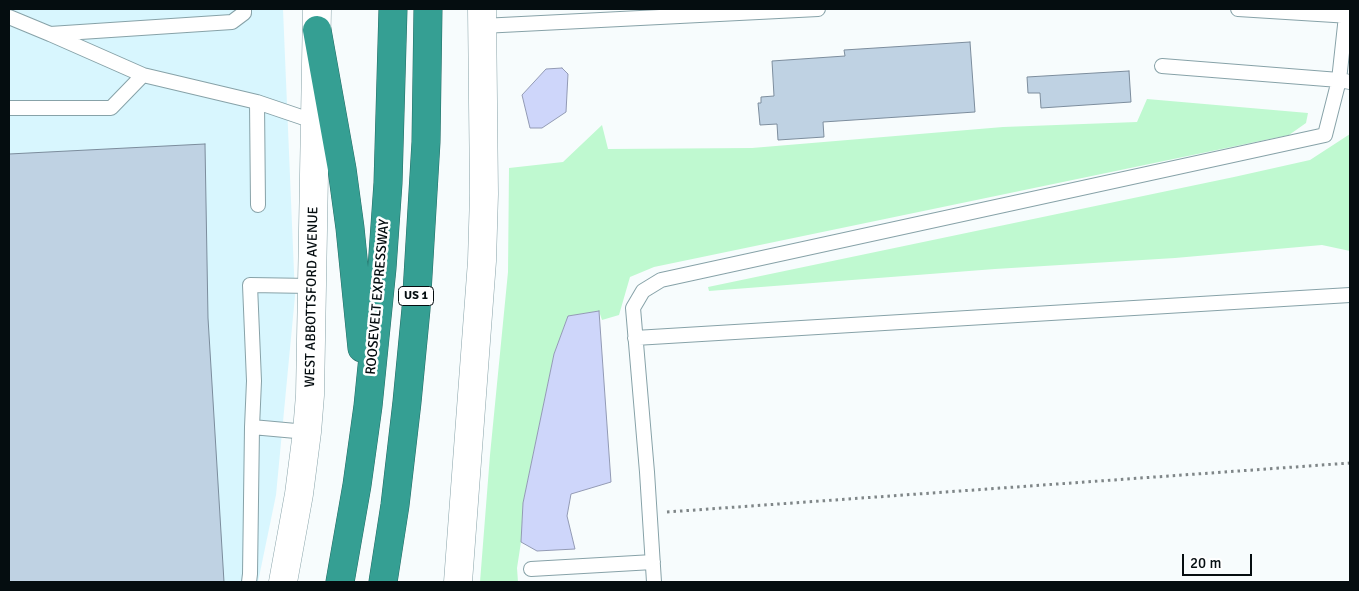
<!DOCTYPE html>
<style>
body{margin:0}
#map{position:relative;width:1359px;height:591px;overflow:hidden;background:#f7fcfd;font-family:Signika,sans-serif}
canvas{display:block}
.frame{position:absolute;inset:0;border:10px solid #050d10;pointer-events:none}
.scale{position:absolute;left:1182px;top:554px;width:70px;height:22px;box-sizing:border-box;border:2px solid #050d10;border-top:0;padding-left:6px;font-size:15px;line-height:18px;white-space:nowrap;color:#050d10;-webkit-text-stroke:4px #fff;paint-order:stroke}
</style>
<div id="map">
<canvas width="1359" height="591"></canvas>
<div class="frame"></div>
<div class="scale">20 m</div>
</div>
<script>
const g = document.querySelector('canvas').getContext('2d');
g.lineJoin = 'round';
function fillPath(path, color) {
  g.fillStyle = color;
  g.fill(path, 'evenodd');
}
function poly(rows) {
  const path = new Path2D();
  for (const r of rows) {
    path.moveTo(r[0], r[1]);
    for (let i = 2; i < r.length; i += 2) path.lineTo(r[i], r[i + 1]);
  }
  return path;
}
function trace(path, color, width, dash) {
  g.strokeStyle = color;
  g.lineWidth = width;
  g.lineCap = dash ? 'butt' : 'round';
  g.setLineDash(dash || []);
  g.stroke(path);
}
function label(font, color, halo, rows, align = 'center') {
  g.font = font + ' Signika,sans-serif';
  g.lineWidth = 5;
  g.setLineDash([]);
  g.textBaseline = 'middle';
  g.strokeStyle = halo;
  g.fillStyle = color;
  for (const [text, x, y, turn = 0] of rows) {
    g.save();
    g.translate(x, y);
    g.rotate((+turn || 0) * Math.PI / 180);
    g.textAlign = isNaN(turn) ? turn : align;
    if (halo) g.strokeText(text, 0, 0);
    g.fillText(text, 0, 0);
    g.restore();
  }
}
const built = poly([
 [9,9,283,9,295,296,276,495,258,582,9,582]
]);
const green = poly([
 [1147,99,1308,113,1306,123,1289,135,654,267,630,277,619,315,602,320,599,311,568,316,554,354,523,503,521,542,517,568,518,582,480,582,490,455,508,272,509,168,563,162,602,125,608,149,752,148,1003,127,1137,122],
 [1350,134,1350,251,1322,245,1175,258,995,269,709,291,708,287,1234,177,1310,160]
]);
const water = poly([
 [562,68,568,74,566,112,542,128,530,128,522,95,546,69,562,68],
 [599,311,611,482,571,494,567,516,575,549,537,551,521,542,523,503,554,354,568,316,599,311]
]);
const building = poly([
 [970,42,975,112,823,122,824,137,778,140,777,124,760,125,758,103,761,103,761,97,774,96,772,61,845,56,844,50,970,42],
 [1129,71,1131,102,1041,108,1040,93,1028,93,1027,77,1129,71],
 [205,144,208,318,224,582,9,582,9,154,205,144]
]);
const path = poly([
 [667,512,1350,463]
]);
const service = poly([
 [1238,9,1350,16],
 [9,17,50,34,232,22,244,13,244,9],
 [482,26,818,9],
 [50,34,143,75,257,102,316,122],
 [1162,66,1339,80,1346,16],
 [257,102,258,205],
 [9,108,111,108,143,75],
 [635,338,1350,295],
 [307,432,252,427,254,381,250,285,311,286],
 [531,569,653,562],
 [249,582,250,574,252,427],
 [654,582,647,472,633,308,643,291,661,280,1325,135,1339,80,1350,82]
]);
const tertiary = poly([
 [283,582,299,494,307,432,310,395,317,9],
 [458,582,482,261,484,194,482,9]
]);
const motorway = poly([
 [317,30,342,169,350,228,362,348],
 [340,582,357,485,368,406,382,268,388,183,393,9],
 [383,582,395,505,407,402,416,309,426,142,428,9]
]);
const shields = [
 [416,296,35]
];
const shieldNames = [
 ["US 1",416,296]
];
const streetNames = [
 ["WEST ABBOTTSFORD AVENUE",312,297,-89],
 ["ROOSEVELT EXPRESSWAY",378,297,-85]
];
fillPath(built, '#d8f6fe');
fillPath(green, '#bff9d0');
fillPath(water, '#ced6fa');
trace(water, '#929ab4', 1);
fillPath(building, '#bfd2e3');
trace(building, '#7c8d9d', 1);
trace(service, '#87a2a8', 16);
trace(tertiary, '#87a2a8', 29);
trace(motorway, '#246c65', 29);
trace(path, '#7f8688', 3, [2.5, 4]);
trace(service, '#fff', 14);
trace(tertiary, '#fff', 28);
trace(motorway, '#359f93', 28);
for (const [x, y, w] of shields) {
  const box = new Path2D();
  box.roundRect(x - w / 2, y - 9.5, w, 19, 4);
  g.fillStyle = '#fff';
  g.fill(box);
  trace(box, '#050d10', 1);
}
label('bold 12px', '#050d10', null, shieldNames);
label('14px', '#050d10', '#fff', streetNames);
</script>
